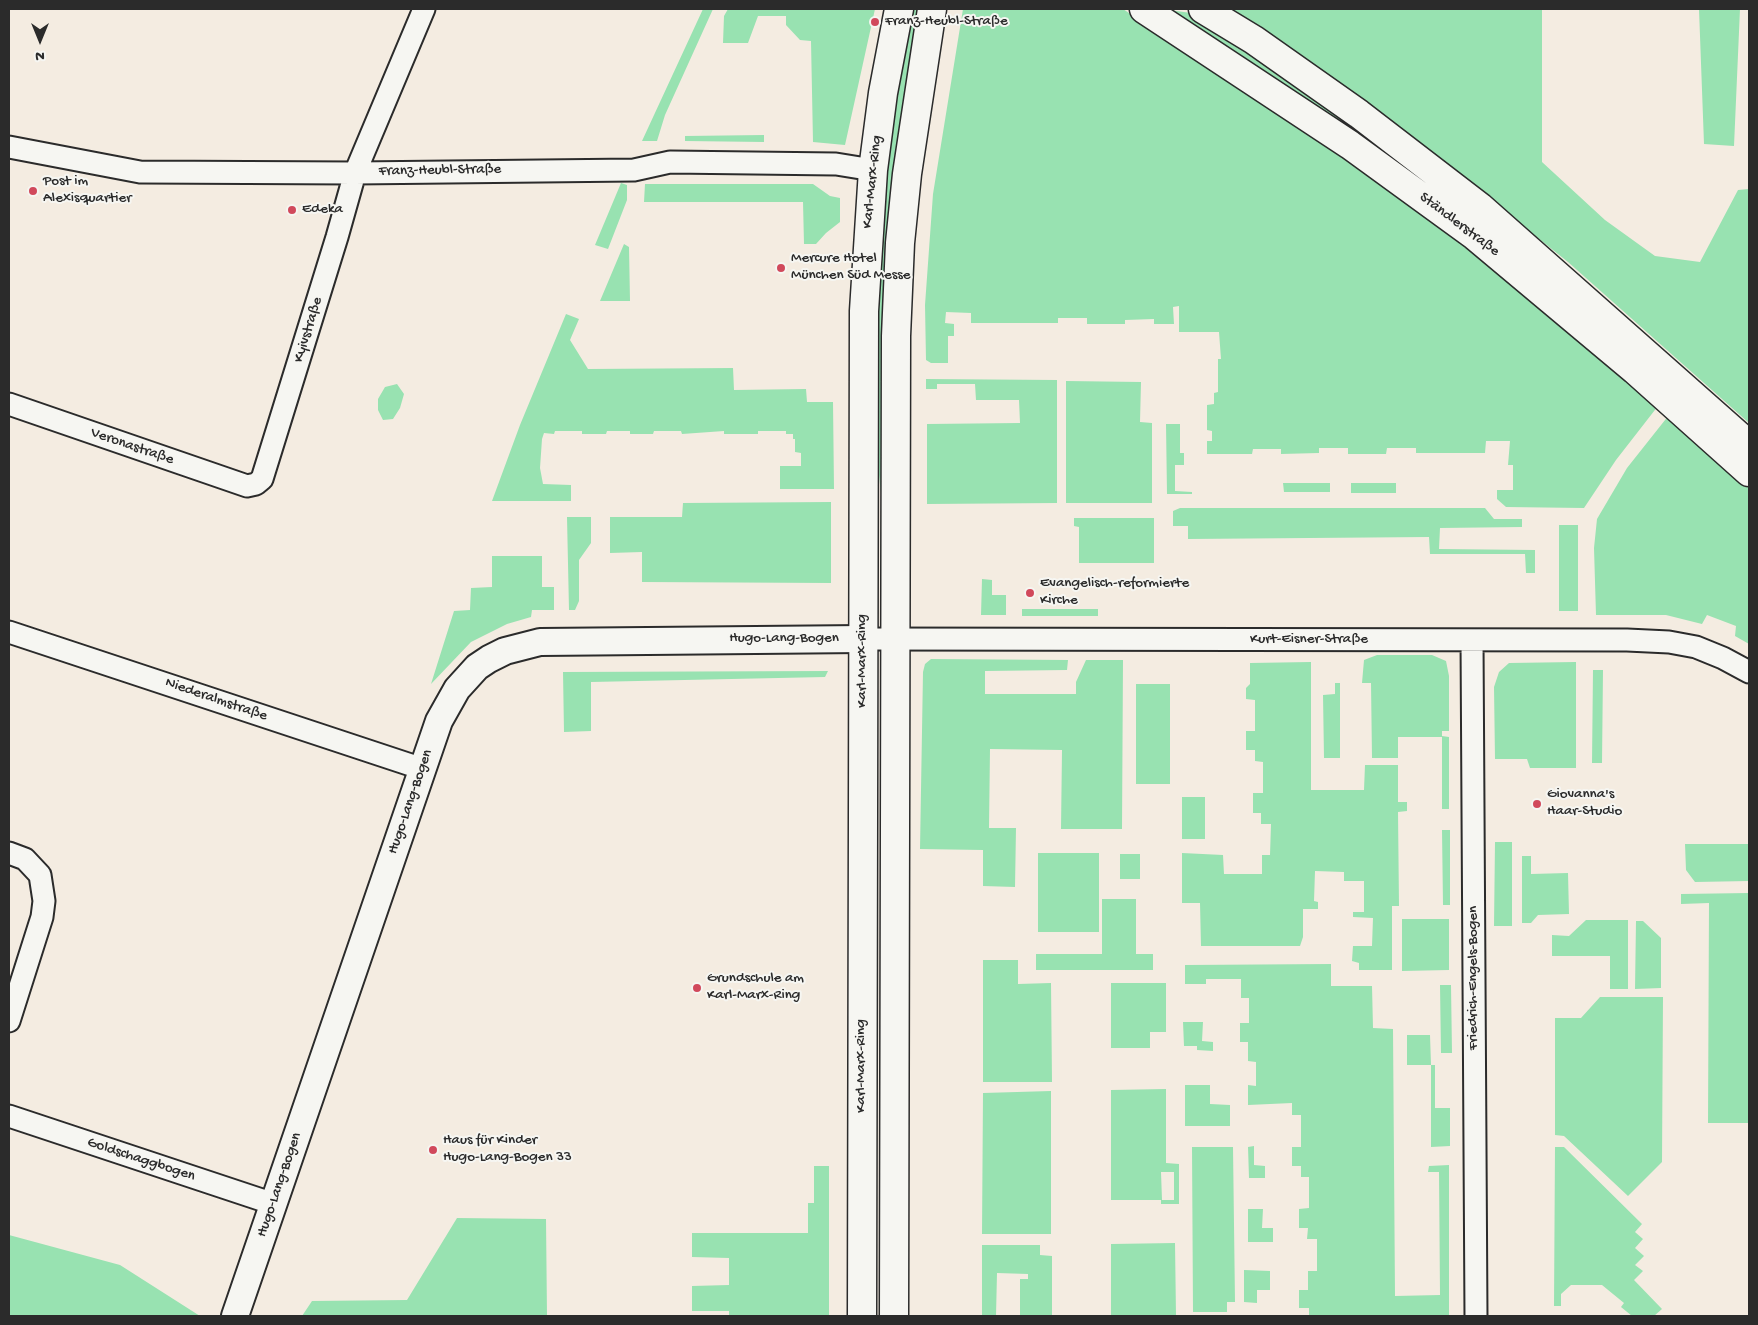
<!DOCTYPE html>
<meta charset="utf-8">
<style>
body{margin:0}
#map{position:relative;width:1758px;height:1325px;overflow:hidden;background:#f4ece1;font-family:"Gochi Hand",sans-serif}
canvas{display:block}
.frame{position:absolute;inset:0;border:10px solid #2b2b2b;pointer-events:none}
.north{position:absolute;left:15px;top:15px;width:50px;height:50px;-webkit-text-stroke:4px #f6f6f2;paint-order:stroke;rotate:180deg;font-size:14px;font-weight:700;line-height:20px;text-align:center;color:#2b2b2b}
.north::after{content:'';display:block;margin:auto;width:18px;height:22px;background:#2b2b2b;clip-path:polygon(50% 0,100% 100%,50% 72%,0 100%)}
</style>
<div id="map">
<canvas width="1758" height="1325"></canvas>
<div class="frame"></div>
<div class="north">N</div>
</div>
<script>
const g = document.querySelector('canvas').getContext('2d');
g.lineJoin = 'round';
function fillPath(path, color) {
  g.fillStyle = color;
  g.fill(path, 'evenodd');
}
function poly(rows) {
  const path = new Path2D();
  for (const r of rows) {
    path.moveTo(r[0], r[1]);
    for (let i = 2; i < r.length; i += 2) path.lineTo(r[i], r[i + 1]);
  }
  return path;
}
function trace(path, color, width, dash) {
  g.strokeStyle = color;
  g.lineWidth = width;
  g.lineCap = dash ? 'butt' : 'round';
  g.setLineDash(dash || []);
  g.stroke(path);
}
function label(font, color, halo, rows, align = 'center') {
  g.font = font + ' "Gochi Hand",sans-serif';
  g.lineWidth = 4;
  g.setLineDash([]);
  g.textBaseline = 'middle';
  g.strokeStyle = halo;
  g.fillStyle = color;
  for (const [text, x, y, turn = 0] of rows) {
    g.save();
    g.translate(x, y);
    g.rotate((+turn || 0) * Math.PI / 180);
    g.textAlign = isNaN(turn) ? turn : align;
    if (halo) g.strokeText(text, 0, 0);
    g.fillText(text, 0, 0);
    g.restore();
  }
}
const green = poly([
 [703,9,713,9,665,115,657,141,642,141],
 [728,9,875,9,845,145,813,142,811,41,800,40,786,25,786,16,758,16,748,43,723,43,724,16],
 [908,9,917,9,918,27,887,599,880,599,881,494,879,475,873,454,881,199],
 [963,9,1123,9,1367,172,1469,247,1658,406,1616,460,1584,508,1506,507,1497,499,1497,490,1513,490,1513,465,1508,465,1510,441,1486,441,1485,453,1416,453,1416,448,1387,448,1386,454,1348,454,1348,448,1319,448,1319,453,1281,454,1281,449,1253,449,1252,454,1207,454,1207,441,1212,441,1212,431,1207,430,1207,405,1214,404,1214,393,1218,392,1218,359,1221,359,1219,332,1179,332,1179,306,1173,307,1174,324,1154,324,1154,319,1125,320,1125,324,1087,324,1087,318,1058,318,1058,323,971,323,971,313,946,312,945,323,954,324,954,336,948,336,948,363,931,363,926,360,925,305,933,194],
 [1162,9,1191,13,1267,62,1482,222],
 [1224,9,1542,9,1542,162,1605,220,1655,256,1700,262,1738,190,1749,189,1749,423,1568,262,1390,120],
 [1699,9,1740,9,1734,146,1704,144],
 [764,135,764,142,685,141,685,136],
 [621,183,627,185,627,200,608,249,595,245],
 [645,184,813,184,830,196,840,198,840,222,826,233,816,244,804,244,803,202,644,202],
 [624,244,629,247,630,301,600,301],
 [566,314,579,319,570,340,588,369,733,368,734,390,806,389,807,402,833,402,834,489,780,489,780,466,801,466,801,453,795,452,795,439,793,439,793,434,786,434,786,431,758,431,758,434,724,434,724,431,682,434,681,431,654,431,653,434,630,434,630,431,607,431,606,434,582,434,582,431,555,431,554,434,544,433,542,439,540,468,543,484,571,485,571,501,492,501,520,425],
 [926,379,1057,380,1057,503,927,504,927,424,1020,423,1019,400,976,400,975,384,937,384,937,389,926,389],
 [1066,381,1141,382,1140,422,1152,423,1152,503,1066,503],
 [397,384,404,394,400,408,393,419,383,420,378,410,378,399,385,387],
 [1669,415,1749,486,1749,644,1735,636,1736,626,1707,615,1702,624,1666,615,1596,615,1594,548,1597,519,1627,468],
 [1166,424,1180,424,1180,453,1184,453,1184,465,1175,465,1175,491,1192,492,1192,494,1167,494],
 [1283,483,1330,483,1330,492,1284,492],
 [1351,483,1396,483,1396,493,1351,493],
 [831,502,831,583,642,582,642,552,610,553,610,517,682,517,683,503],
 [1180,508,1485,508,1494,519,1522,519,1522,527,1440,528,1439,549,1535,550,1535,573,1526,573,1525,554,1430,554,1429,537,1188,539,1188,526,1173,526,1173,511],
 [567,517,591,517,591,543,579,560,579,601,575,610,569,610],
 [1074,518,1154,518,1154,563,1079,563,1079,527,1074,526],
 [1559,525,1578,525,1578,611,1559,611],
 [492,556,542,556,542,587,554,587,554,610,532,610,531,617,507,624,471,642,431,684,454,611,470,610,471,588,492,587],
 [982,579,992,580,992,595,1006,595,1006,615,981,615],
 [1022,609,1098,609,1098,616,1022,616],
 [1377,655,1432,655,1446,661,1449,676,1449,731,1442,731,1442,736,1449,737,1449,809,1442,809,1442,737,1398,737,1398,758,1372,758,1371,683,1362,683,1364,660],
 [931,659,1068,660,1067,670,985,671,985,694,1076,694,1076,682,1086,660,1123,660,1122,829,1061,829,1062,750,990,749,989,828,1016,828,1015,887,983,886,983,850,920,849,923,672,925,664],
 [1311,662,1311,790,1364,790,1365,765,1398,765,1398,802,1407,802,1407,811,1398,812,1399,906,1392,906,1392,970,1359,970,1359,963,1352,961,1353,946,1372,946,1373,918,1353,917,1353,912,1364,912,1364,881,1344,881,1344,872,1315,871,1314,901,1318,902,1318,909,1303,909,1303,937,1300,946,1201,946,1200,903,1182,903,1182,853,1223,855,1224,874,1262,874,1262,855,1270,855,1271,824,1261,824,1261,813,1253,813,1253,793,1263,793,1263,762,1255,761,1255,750,1246,750,1246,731,1255,731,1255,700,1246,699,1246,688,1250,684,1250,663],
 [1576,662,1576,768,1530,768,1527,759,1495,759,1494,687,1499,672,1509,663],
 [1593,670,1603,670,1602,763,1592,763],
 [828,671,825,677,591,682,591,731,564,732,563,672],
 [1335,683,1340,683,1340,758,1324,758,1323,695,1335,694],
 [1136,684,1170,684,1170,784,1136,784],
 [1182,797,1205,797,1205,839,1182,839],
 [1442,830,1450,830,1450,905,1443,905],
 [1495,842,1512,842,1512,926,1494,926],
 [1685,844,1749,844,1749,881,1695,882,1686,870],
 [1038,853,1099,853,1099,932,1038,932],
 [1120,854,1140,854,1140,879,1120,879],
 [1522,856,1531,856,1531,874,1568,873,1569,914,1538,915,1531,923,1522,923],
 [1749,893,1749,1123,1708,1123,1709,903,1681,904,1681,894],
 [1102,899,1136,899,1136,954,1153,954,1153,970,1036,970,1036,954,1102,954],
 [1402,919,1449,919,1449,970,1402,971],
 [1586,920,1628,920,1628,989,1610,989,1610,956,1552,956,1552,935,1569,936],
 [1636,921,1643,921,1661,938,1661,988,1635,989],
 [983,960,1018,960,1018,984,1051,983,1052,1082,983,1082],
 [1331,964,1331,986,1372,986,1373,1028,1393,1029,1395,1296,1440,1295,1439,1172,1428,1172,1429,1166,1449,1165,1449,1316,1309,1316,1309,1308,1299,1308,1299,1290,1308,1290,1308,1271,1317,1271,1317,1239,1307,1239,1308,1228,1299,1228,1299,1209,1309,1208,1309,1177,1301,1177,1301,1166,1292,1166,1292,1147,1301,1147,1301,1115,1292,1115,1292,1103,1248,1105,1248,1085,1256,1086,1256,1062,1248,1061,1248,1042,1240,1042,1240,1023,1249,1023,1249,998,1241,998,1241,979,1206,979,1206,984,1185,984,1185,965],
 [1111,983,1166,983,1166,1032,1150,1032,1150,1048,1111,1048],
 [1440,985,1451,985,1452,1053,1441,1053],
 [1600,997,1663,997,1662,1162,1628,1196,1564,1136,1555,1135,1555,1018,1581,1018],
 [1183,1022,1203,1022,1202,1041,1213,1042,1213,1051,1197,1050,1197,1046,1184,1046],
 [1407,1035,1430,1035,1431,1065,1435,1065,1435,1108,1450,1108,1450,1146,1431,1147,1431,1065,1407,1065],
 [1185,1085,1210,1085,1210,1104,1230,1105,1230,1126,1185,1126],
 [1166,1089,1166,1163,1179,1164,1179,1204,1161,1204,1161,1200,1111,1200,1111,1090],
 [1174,1172,1174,1200,1162,1200,1161,1172],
 [1051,1091,1051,1234,982,1234,983,1093],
 [1254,1146,1254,1165,1265,1166,1265,1178,1249,1178,1248,1147],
 [1192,1147,1233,1147,1235,1302,1227,1302,1227,1312,1193,1312],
 [1555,1147,1564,1147,1642,1224,1635,1232,1643,1239,1635,1248,1644,1256,1635,1265,1643,1271,1634,1280,1662,1309,1654,1316,1632,1316,1621,1307,1624,1303,1602,1285,1571,1285,1561,1294,1561,1306,1554,1306],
 [814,1166,829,1166,829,1316,729,1316,729,1311,692,1311,692,1286,729,1285,729,1258,692,1257,692,1233,808,1233,808,1203,814,1203],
 [1248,1209,1263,1209,1262,1228,1273,1228,1273,1242,1248,1242],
 [457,1218,546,1219,547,1316,302,1316,312,1301,407,1300],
 [9,1235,120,1265,200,1316,9,1316],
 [1175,1243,1176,1316,1111,1316,1111,1244],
 [982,1245,1040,1245,1040,1255,1052,1256,1052,1316,1020,1316,1020,1279,1028,1279,1028,1274,997,1273,996,1316,982,1316],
 [1244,1270,1270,1271,1270,1290,1257,1290,1257,1303,1244,1302]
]);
const minor = poly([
 [9,147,140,172,355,173,634,170,670,162,836,164,873,170],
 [9,404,247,486,256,484,262,479,337,237,355,173,424,9],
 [9,632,423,769],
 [863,639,1627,640,1669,642,1696,647,1723,658,1749,672],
 [1472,640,1476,1316],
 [9,853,25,859,40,875,44,901,42,917,9,1021],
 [9,1116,274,1204]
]);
const tertiary = poly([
 [235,1316,439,721,457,689,477,667,489,659,505,651,540,642,863,639]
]);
const secondary = poly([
 [1144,9,1350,145,1475,236,1635,370,1749,472],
 [1203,9,1254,40,1359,114,1480,207,1749,445],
 [862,1316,864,311,873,170,883,93,899,9],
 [894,1316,896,336,900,243,907,174,932,9]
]);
const markers = [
 [875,22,5,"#d1495b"],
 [33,191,5,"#d1495b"],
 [292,210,5,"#d1495b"],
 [781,268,5,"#d1495b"],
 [1030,593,5,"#d1495b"],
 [1537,804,5,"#d1495b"],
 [697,988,5,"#d1495b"],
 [433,1150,5,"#d1495b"]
];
const poiNames = [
 ["Franz-Heubl-Straße",885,22],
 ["Post im",43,182],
 ["Alexisquartier",43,199],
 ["Edeka",302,210],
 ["Mercure Hotel",791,259],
 ["München Süd Messe",791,276],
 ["Evangelisch-reformierte",1040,584],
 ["Kirche",1040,601],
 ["Giovanna's",1547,795],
 ["Haar-Studio",1547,812],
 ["Grundschule am",707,979],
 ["Karl-Marx-Ring",707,996],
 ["Haus für Kinder",443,1141],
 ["Hugo-Lang-Bogen 33",443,1158]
];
const streetNames = [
 ["Franz-Heubl-Straße",440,171,-1],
 ["Karl-Marx-Ring",873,182,-84],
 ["Ständlerstraße",1459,225,37],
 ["Kyivstraße",309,330,-73],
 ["Veronastraße",132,447,19],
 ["Hugo-Lang-Bogen",784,639],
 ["Kurt-Eisner-Straße",1309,640],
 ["Karl-Marx-Ring",863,661,-90],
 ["Niederalmstraße",216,700,19],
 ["Hugo-Lang-Bogen",411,802,-71],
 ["Friedrich-Engels-Bogen",1474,978,-90],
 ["Karl-Marx-Ring",862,1066,-90],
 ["Goldschaggbogen",141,1160,18],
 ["Hugo-Lang-Bogen",280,1185,-71]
];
fillPath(green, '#98e2b1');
trace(minor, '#2b2b2b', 25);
trace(tertiary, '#2b2b2b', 30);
trace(secondary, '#2b2b2b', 31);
trace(minor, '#f6f6f2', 21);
trace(tertiary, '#f6f6f2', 26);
trace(secondary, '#f6f6f2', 28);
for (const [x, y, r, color] of markers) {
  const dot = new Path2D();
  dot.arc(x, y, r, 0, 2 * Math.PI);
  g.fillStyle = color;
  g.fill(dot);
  trace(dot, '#f6f6f2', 2);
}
label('15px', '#2b2b2b', '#f6f6f2', poiNames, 'left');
label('15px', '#2b2b2b', '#f6f6f2', streetNames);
</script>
